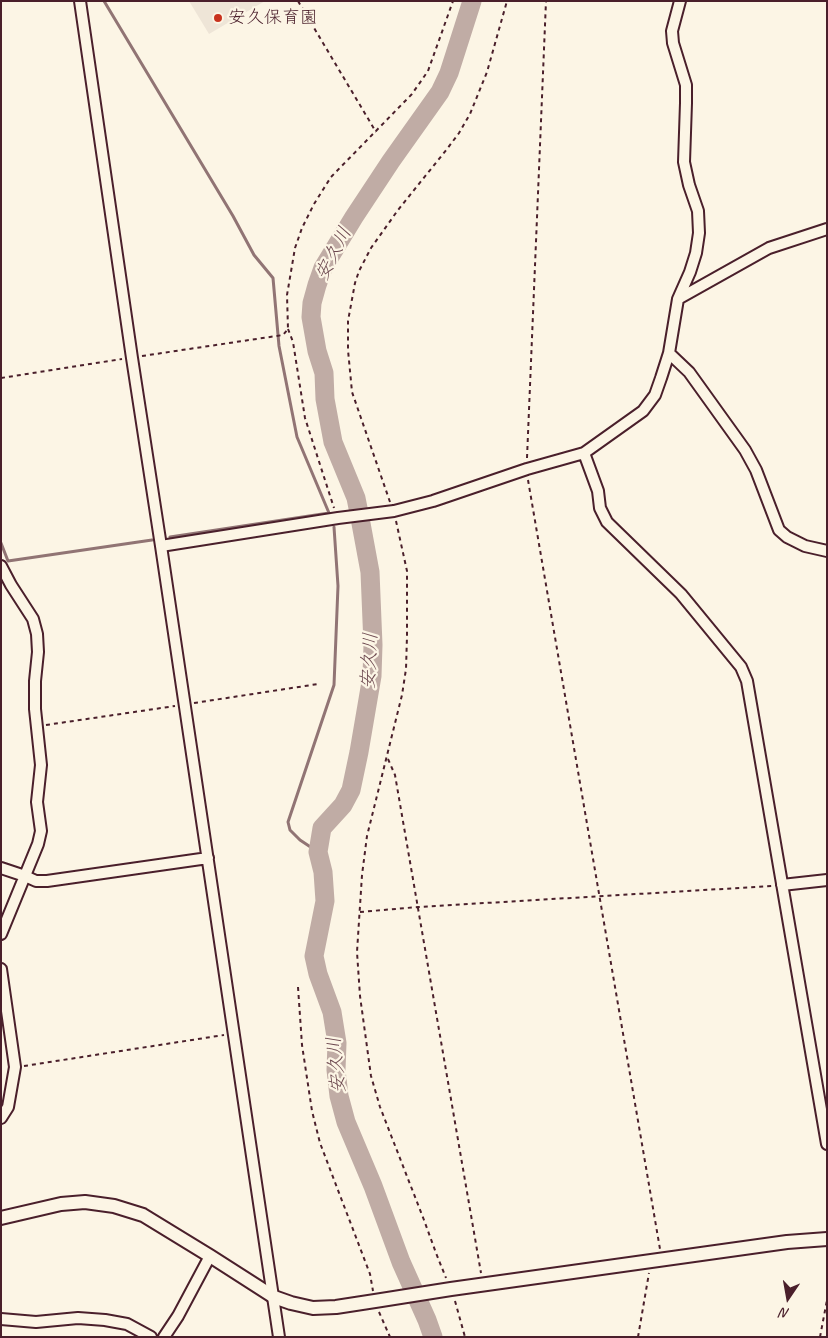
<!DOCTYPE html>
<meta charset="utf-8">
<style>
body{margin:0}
#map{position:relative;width:828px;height:1338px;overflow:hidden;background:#fcf5e5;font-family:Caveat,sans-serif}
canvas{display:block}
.frame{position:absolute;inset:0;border:2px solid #4a1f2b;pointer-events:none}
.north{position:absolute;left:763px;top:1273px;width:50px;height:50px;-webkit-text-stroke:4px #fcf5e5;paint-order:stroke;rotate:192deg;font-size:14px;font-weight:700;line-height:20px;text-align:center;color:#4a1f2b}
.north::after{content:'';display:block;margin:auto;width:18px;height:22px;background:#4a1f2b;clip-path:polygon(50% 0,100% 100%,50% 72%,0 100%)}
</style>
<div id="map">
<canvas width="828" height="1338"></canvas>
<div class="frame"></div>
<div class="north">N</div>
</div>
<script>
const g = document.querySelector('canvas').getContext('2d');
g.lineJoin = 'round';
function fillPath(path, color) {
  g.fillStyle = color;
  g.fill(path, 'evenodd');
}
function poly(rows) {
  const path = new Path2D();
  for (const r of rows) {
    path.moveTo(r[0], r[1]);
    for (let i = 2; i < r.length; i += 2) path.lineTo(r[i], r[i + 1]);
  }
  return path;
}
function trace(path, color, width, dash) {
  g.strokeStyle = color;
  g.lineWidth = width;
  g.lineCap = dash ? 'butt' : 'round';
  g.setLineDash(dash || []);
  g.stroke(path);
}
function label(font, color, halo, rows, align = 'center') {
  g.font = font + ' Caveat,"Klee One",sans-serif';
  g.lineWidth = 4.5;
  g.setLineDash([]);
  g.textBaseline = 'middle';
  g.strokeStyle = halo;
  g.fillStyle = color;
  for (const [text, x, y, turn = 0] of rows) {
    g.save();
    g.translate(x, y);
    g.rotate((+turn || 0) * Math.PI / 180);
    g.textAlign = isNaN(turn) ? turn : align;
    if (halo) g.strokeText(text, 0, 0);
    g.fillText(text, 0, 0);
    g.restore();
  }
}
const built = poly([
 [189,1,265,1,209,34]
]);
const stream = poly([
 [104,1,233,216,254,255,273,278,279,346,297,437,329,513,170,537],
 [1,543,8,561,152,540],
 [318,852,300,840,290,830,288,822,334,685,338,586,334,527]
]);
const river = poly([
 [433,1337,427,1320,401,1262,373,1186,346,1122,339,1096,336,1070,337,1043,332,1012,318,974,314,956,325,901,323,872,318,852,322,828,343,805,351,790,359,752,372,676,373,645,370,572,360,518,356,498,333,442,325,399,324,373,317,351,311,317,312,303,317,285,323,268,354,217,391,161,440,92,449,73,472,1]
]);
const path = poly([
 [298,1,376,132],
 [288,329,293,342,305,418,334,508],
 [142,356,283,335,288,329,287,295,295,248,302,228,314,204,331,177,412,94,428,71,453,1],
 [1,378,122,359],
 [527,458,546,1],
 [528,480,660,1249],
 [390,502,352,392,348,350,348,321,355,283,359,271,371,248,398,210,447,149,459,133,470,114,487,72,507,1],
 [396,521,407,571,407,636,406,669,402,695,367,836,362,875,357,952,360,996,371,1076,380,1107,424,1220,436,1253,446,1278],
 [194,703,318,684],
 [46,725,175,706],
 [388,759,395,775,481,1273],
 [360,912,418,907,772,886],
 [298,987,302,1045,312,1111,320,1143,370,1274,373,1291],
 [24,1066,224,1035],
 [455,1301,465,1337],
 [379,1312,390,1337],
 [638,1337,649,1273],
 [820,1337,827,1300]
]);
const minor = poly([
 [80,1,132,358,161,546,279,1337],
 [678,299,769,248,827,229],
 [669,353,689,372,745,450,756,470,779,530,787,537,805,546,827,551],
 [584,453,598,491,600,508,607,522,681,594,741,667,747,681,827,1144],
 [161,546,338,518,394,511,433,501,527,469,584,453,643,411,655,395,661,378,669,353,678,299,690,272,696,253,699,233,698,211,689,185,684,162,686,103,686,85,673,43,672,31,680,1],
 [1,566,11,585,33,619,37,634,38,652,35,681,35,709,41,765,37,802,41,831,38,844,1,934],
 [1,868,25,876,36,881,47,881,208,858],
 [782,885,827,880],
 [1,969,15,1067,8,1107,1,1118],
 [1,1319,36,1322,78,1318,105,1320,127,1324,151,1337],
 [164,1337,178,1316,210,1256]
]);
const tertiary = poly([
 [1,1218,61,1204,85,1202,114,1206,143,1215,210,1256,274,1297,291,1303,313,1308,336,1307,375,1301,451,1289,787,1242,827,1239]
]);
const markers = [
 [218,18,5,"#c8321e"]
];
const poiNames = [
 ["安久保育園",228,18]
];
const waterNames = [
 ["安久川",334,254,-63],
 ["安久川",370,661,-87],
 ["安久川",337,1065,-95]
];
fillPath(built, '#eee5d7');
trace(stream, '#917474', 3);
trace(river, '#c0aca5', 19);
trace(minor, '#4a1f2b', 14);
trace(tertiary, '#4a1f2b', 16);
trace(path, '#4a1f2b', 2, [4, 4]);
trace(minor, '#fcf5e5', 10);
trace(tertiary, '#fcf5e5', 12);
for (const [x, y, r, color] of markers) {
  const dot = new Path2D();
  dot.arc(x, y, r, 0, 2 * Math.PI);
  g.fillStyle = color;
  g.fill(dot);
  trace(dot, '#fcf5e5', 2);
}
label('18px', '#4a1f2b', '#fcf5e5', poiNames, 'left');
label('italic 19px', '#6d4950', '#fcf5e5', waterNames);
</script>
